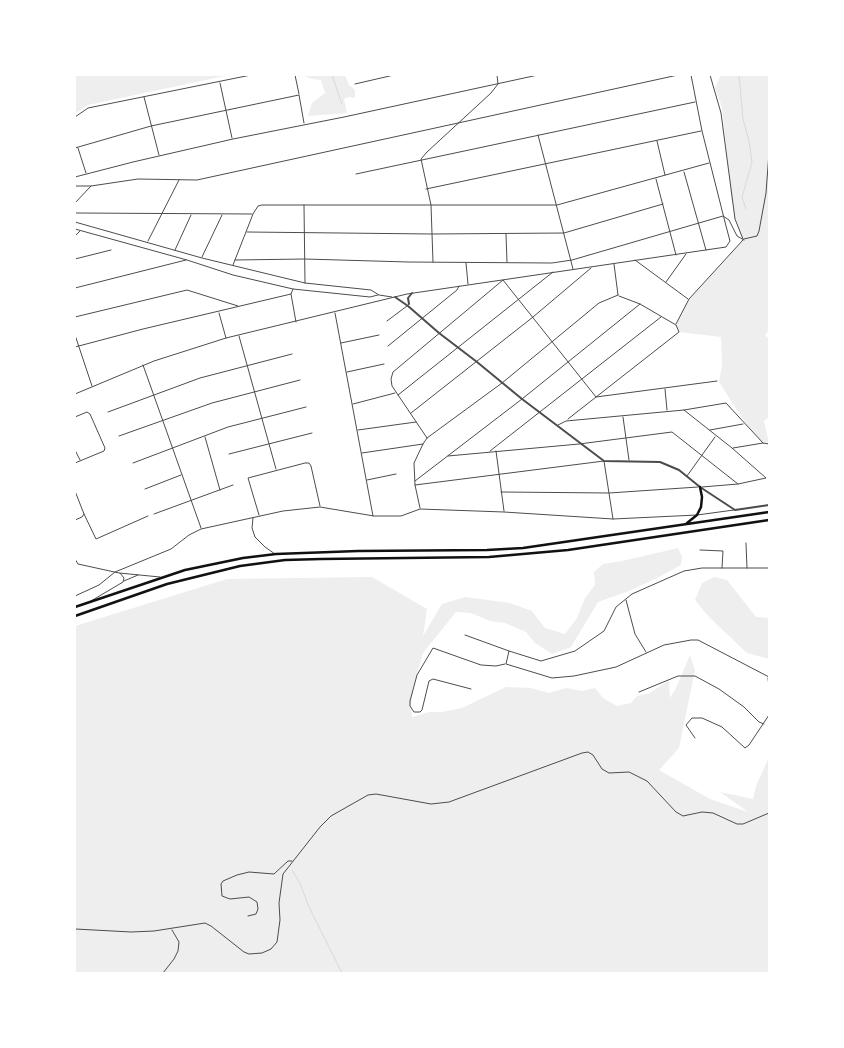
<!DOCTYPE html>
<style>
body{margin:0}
#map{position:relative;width:844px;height:1048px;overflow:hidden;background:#fff;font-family:Manrope,sans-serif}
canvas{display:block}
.frame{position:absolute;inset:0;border:76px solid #fff;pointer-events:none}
</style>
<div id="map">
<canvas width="844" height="1048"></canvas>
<div class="frame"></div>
</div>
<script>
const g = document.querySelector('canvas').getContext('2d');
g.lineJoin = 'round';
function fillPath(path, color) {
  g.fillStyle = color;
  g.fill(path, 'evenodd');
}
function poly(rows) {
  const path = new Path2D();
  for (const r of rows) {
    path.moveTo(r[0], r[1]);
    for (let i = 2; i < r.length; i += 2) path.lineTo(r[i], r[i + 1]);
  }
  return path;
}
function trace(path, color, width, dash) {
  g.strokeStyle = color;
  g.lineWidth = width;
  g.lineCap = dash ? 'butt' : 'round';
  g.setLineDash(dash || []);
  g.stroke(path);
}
const green = poly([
 [75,75,229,75,88,105,75,114],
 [301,75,345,75,349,85,355,90,355,98,349,97,344,99,347,113,308,116,312,103,325,93,321,80,312,79],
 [721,75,769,75,769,330,765,335,769,339,769,417,764,421,769,443,762,442,746,424,719,382,722,365,721,337,679,332,676,325,689,299,743,240,735,219,731,196,722,107,715,88],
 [678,548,682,557,681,565,657,578,629,591,598,602,571,647,552,654,535,643,526,632,505,623,490,621,471,613,456,612,423,653,414,685,411,704,412,717,429,712,442,712,462,708,506,687,531,688,549,693,566,688,582,691,595,688,603,698,617,706,631,703,637,696,650,693,669,680,670,698,676,688,690,655,695,670,679,748,659,770,710,799,748,812,720,792,753,799,756,786,769,757,769,973,75,973,75,626,227,579,372,577,427,609,423,636,442,604,465,597,510,603,532,611,545,628,565,634,577,618,585,598,595,585,594,572,603,564,622,561],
 [714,577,727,580,756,617,769,618,769,659,747,653,708,616,695,600,702,583]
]);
const stream = poly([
 [332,75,342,104],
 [739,75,743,119,749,141,752,162,742,197,746,209],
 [292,870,300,883,309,907,342,973]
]);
const minor = poly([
 [295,75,299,94],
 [710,75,721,113,735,219,743,239],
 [220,83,232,138],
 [355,84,394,75],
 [144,97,159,155],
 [75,117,88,108,251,75],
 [538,135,573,269],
 [657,141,665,175],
 [75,148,151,126,299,95,304,123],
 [78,148,86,173],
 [684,172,706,250],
 [356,174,695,102],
 [75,177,133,162,233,139,344,117,538,75],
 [656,179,676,255],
 [75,186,91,186,138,179,197,180,678,75],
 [426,189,701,131],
 [75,203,91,186],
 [304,205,305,283],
 [75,213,252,214],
 [75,222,202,258,305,283,371,290,379,295,392,297],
 [75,229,187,260,233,275,293,289,370,297,378,295],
 [247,232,432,234,564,233,663,204],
 [506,234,507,262],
 [75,236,80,231],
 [744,239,757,236,759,231,766,193,769,153],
 [148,241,179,180],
 [175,250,191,215],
 [202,257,222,215],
 [75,259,111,250],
 [235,260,305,259,408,262,552,263,572,260,723,216,729,220,737,236,744,240],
 [635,260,688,299],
 [433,262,431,205,421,159,427,152,491,93,498,84,497,75],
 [466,263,468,284],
 [614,264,618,295],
 [233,265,253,214,258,206,262,205,557,205,709,163],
 [666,282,686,254],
 [75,288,186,260],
 [291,294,296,322],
 [219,313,226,338],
 [335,313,373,516],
 [75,317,187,290,238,306],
 [387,321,407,306],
 [676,324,689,299,743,240],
 [75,335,92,386],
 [239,336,276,469],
 [341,343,379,335],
 [388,346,457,290,459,286],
 [75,347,143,329,291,294,293,289],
 [143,365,201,528],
 [347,372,384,364],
 [665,389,667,410],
 [75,394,154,361,226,338,407,294,726,247,730,241,726,226,702,131,691,75],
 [398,395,553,272],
 [353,404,395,393],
 [684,410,732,448,766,478,738,484,702,487],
 [108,412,200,378,292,354],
 [411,413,533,317,591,268],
 [75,417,87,412,90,414,105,448,104,451,75,463],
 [623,417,629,460],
 [568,419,679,332,676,325,640,304,619,296],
 [558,425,566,421,684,410,726,403,763,443],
 [358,430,416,422],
 [710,430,743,424],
 [119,436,212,403,300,380],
 [205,437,220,490],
 [427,438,392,386,391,379,393,372,503,280,596,397,717,381],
 [733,448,763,443,769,444],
 [75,450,80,460],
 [490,451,661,317],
 [496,451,504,511],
 [362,453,423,444],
 [229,454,312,433],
 [448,456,579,444,672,432,738,484],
 [133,463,228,427,306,407],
 [687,476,715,437],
 [367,480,396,474],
 [415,481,522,399,640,304],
 [415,485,604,461,613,519],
 [145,489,181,475],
 [75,491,84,514,82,517,75,520],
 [501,492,609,493,698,487],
 [420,508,415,485,414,463,423,444,427,438,502,383,599,303,618,295],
 [84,514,96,539,148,516],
 [154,514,233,485],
 [259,515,248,478,305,463,309,463,311,466,320,506],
 [253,518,252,528,255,537,265,547,275,554],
 [746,543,747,568],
 [700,550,723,551,722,568],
 [75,559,78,564,119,573,160,577],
 [769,568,702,568,684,571,632,594,616,607,604,631,575,651,541,661,509,651,506,664,552,678,574,676,616,667,664,645,691,640,698,640,769,677],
 [124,581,138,575],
 [75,596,99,585,115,572,171,549,189,535,201,529,283,511,320,507,374,516,401,516,420,509,504,512,613,519,697,515,734,510],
 [626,600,635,634,646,652],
 [91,601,123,582,124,578,120,573],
 [465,635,509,651],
 [768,678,769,687],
 [471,689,433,679,429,681,422,710,420,712,414,712,410,706,410,701,417,675,433,648,481,665,496,666,505,664],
 [639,692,678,676,695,676,719,689,744,707,759,722,764,724],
 [695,738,686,725,692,718,702,718,722,727,745,748,749,745,769,715],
 [248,916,256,914,258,909,257,902,249,897,230,899,222,896,221,884,223,881,237,875,249,872,274,874,288,861,292,861],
 [75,929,131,932,154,931,205,923,211,926,244,952,249,954,262,953,271,949,277,942,280,920,279,903,283,874,320,827,331,816,368,795,376,794,431,804,449,802,582,753,588,752,593,755,602,769,609,773,629,772,647,781,676,812,683,816,702,812,713,813,737,824,743,824,769,813],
 [163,973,174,959,178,951,179,942,172,930]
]);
const tertiary = poly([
 [395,297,408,306,439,333,477,362,522,399,604,461,660,462,679,470,700,487,735,510,769,505],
 [409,304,408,298,412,293]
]);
const trunk = poly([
 [687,523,697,515,701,507,702,497,700,487],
 [75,607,185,570,243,558,276,554,358,551,487,550,523,548,769,512],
 [75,616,167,584,240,566,285,560,321,559,489,557,568,550,769,520]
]);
fillPath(green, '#eee');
trace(stream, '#d9d9d9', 1);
trace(minor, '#4c4c4c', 1);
trace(tertiary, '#4c4c4c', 2);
trace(trunk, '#111', 2.5);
</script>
